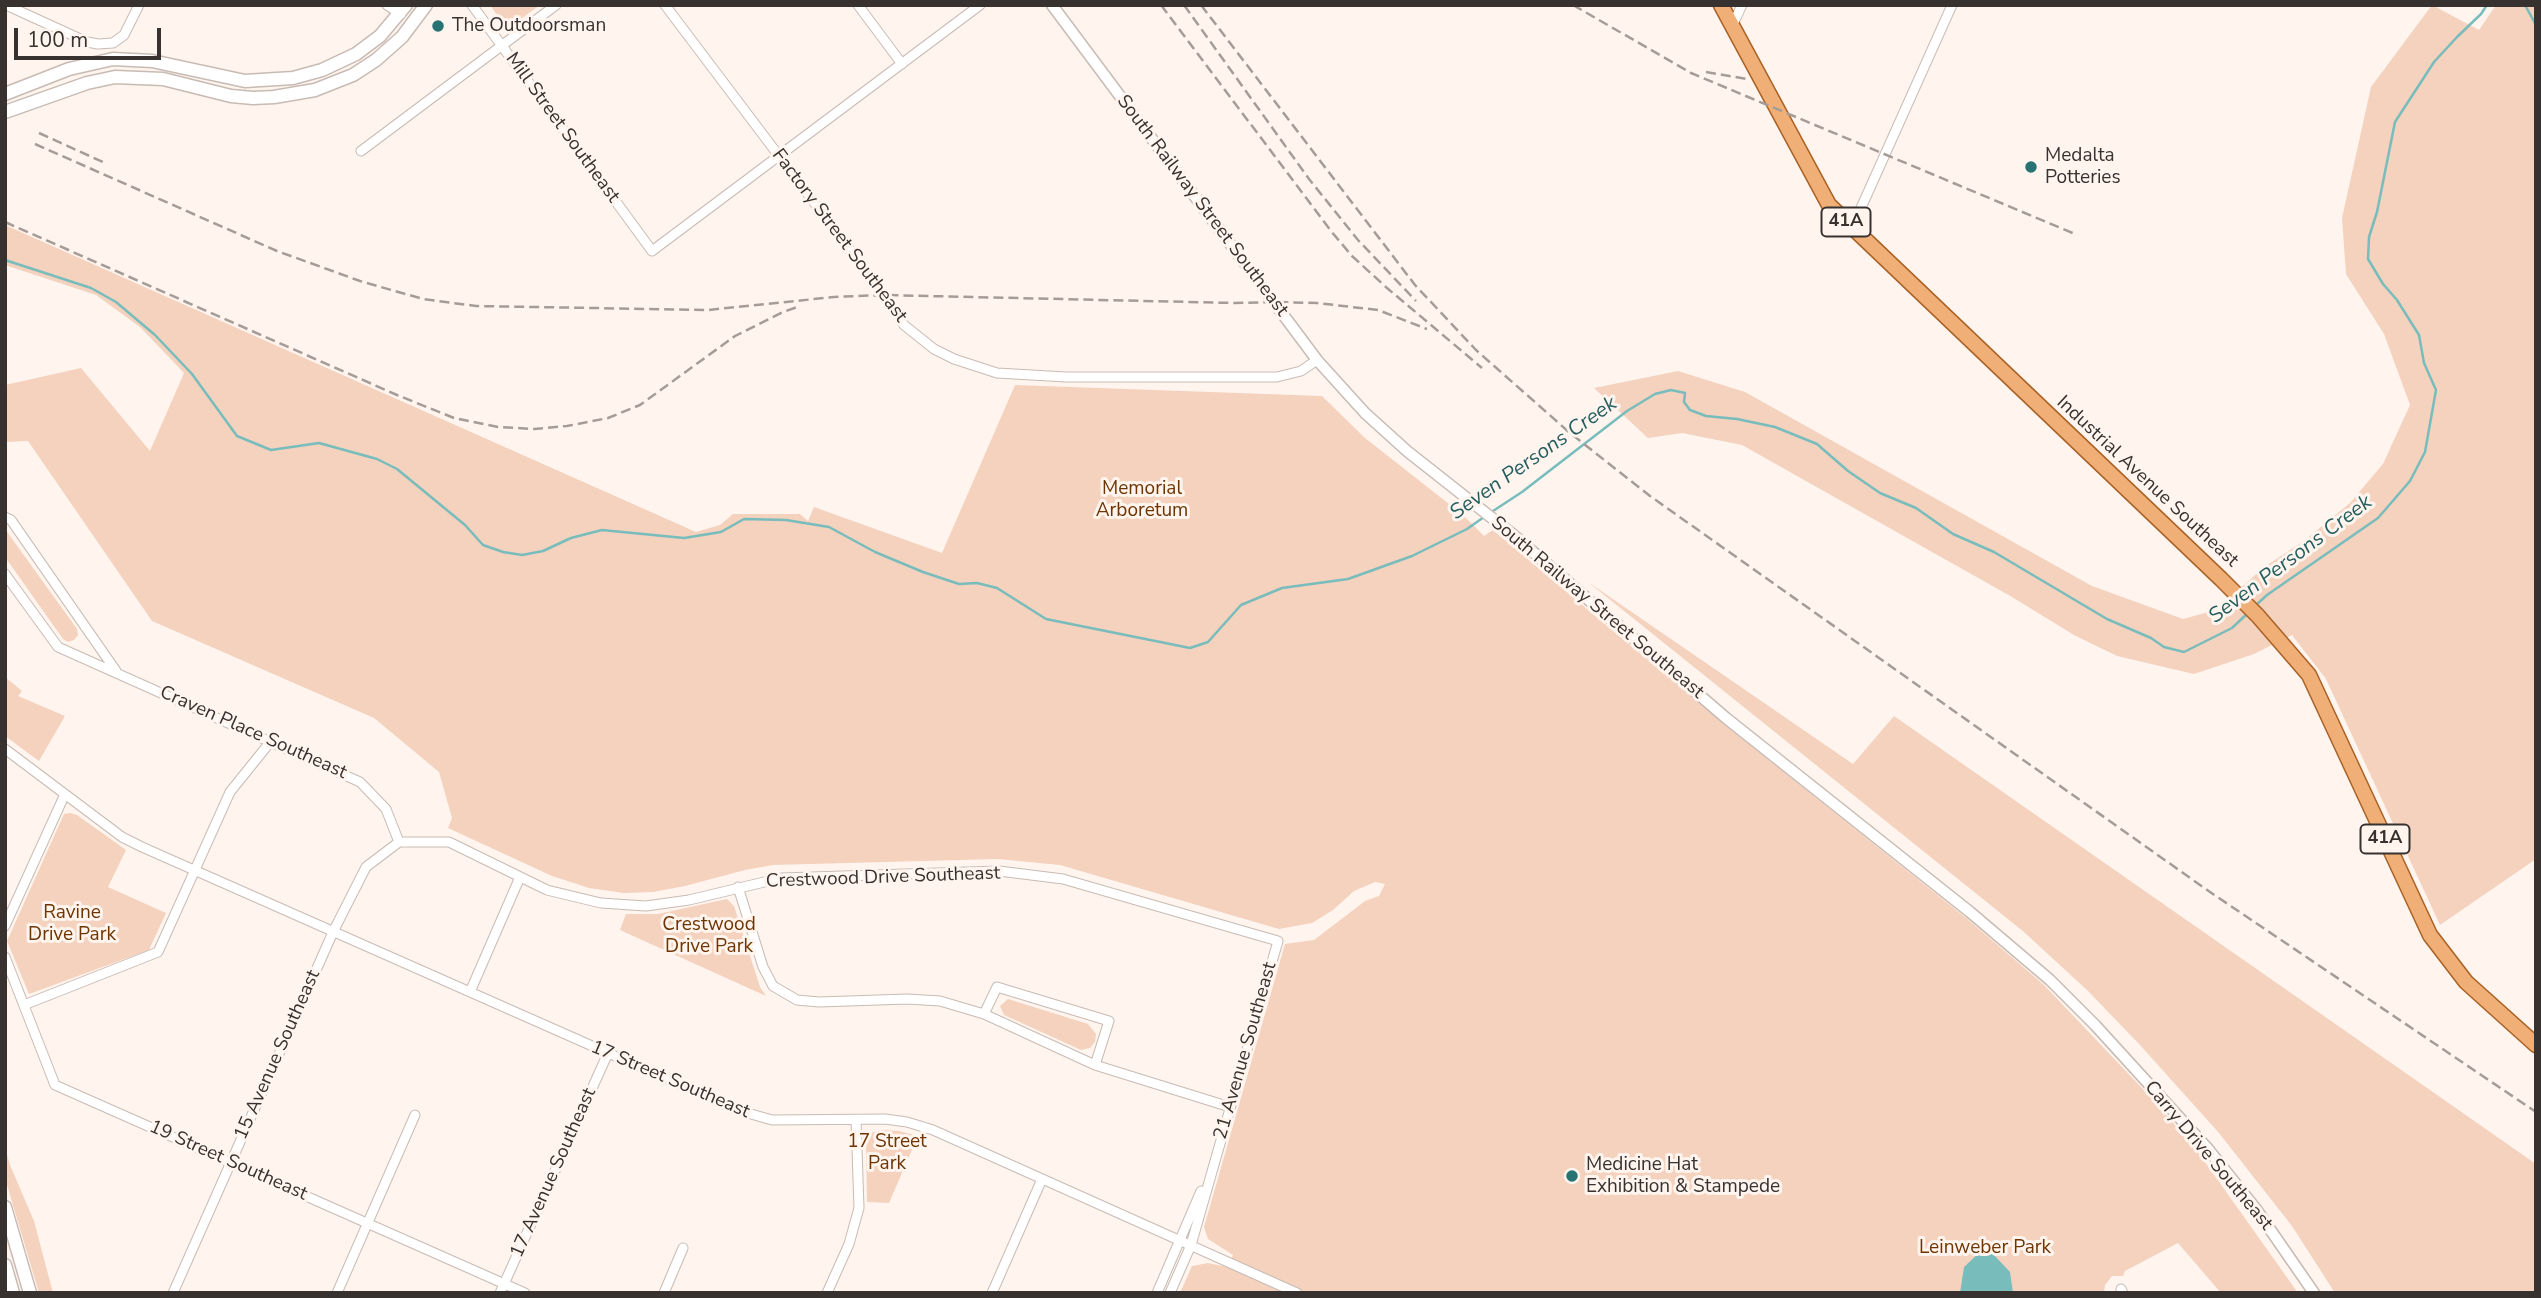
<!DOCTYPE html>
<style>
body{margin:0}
#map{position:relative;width:2541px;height:1298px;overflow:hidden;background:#fff4ee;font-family:"Nunito Sans",sans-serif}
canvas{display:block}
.frame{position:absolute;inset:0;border:7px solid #37322f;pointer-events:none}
.scale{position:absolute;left:14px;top:28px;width:147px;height:32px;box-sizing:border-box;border:4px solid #37322f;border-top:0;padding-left:9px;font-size:21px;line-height:24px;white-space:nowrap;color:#37322f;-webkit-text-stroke:5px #fff4ee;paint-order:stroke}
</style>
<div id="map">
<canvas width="2541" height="1298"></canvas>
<div class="frame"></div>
<div class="scale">100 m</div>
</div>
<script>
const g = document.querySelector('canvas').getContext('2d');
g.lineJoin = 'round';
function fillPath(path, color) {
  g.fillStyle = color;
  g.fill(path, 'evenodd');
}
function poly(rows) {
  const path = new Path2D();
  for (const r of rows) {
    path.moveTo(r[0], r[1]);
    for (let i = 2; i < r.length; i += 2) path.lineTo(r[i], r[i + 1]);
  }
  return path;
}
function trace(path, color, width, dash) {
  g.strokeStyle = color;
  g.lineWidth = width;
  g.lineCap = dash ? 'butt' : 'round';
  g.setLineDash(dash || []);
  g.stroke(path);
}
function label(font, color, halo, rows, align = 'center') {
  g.font = font + ' "Nunito Sans",sans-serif';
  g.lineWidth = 6;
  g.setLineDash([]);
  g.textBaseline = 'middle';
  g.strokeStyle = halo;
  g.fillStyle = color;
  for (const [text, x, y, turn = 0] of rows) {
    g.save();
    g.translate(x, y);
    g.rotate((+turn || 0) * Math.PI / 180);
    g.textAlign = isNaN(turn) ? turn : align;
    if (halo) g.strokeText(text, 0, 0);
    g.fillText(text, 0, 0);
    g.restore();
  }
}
const green = poly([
 [490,5,540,5,507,29],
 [2432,5,2479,30,2496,5,2536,5,2536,859,2440,925,2326,679,2292,635,2254,654,2194,674,2117,656,2074,635,2012,597,1742,445,1682,433,1648,438,1594,388,1678,371,1745,392,2092,586,2183,619,2216,610,2263,568,2305,540,2350,503,2383,464,2410,405,2384,334,2346,274,2342,218,2371,87],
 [5,225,696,532,720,525,733,514,800,514,808,521,814,507,942,553,1015,385,1322,396,1365,438,1463,515,1484,536,1493,530,1725,725,1965,917,2044,985,2160,1107,2200,1155,2298,1293,2221,1293,2178,1243,2125,1271,2123,1276,2112,1276,2105,1285,2104,1293,1180,1293,1192,1266,1208,1263,1227,1267,1233,1255,1208,1239,1204,1227,1285,944,1314,940,1365,901,1379,896,1385,884,1375,882,1354,891,1333,910,1312,923,1279,929,1060,865,998,859,773,865,745,870,685,886,653,892,624,893,589,888,552,876,448,828,452,818,439,772,374,718,152,621,28,441,5,442,5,385,81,368,150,451,184,373,140,327,96,295,5,265],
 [5,529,77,629,78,635,74,640,68,642,63,639,5,557],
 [1588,582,1853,764,1894,716,2536,1164,2536,1293,2335,1293,2292,1226,2219,1133,2140,1045,2088,991,2024,932],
 [5,677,22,691,18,696,65,716,39,761,5,736],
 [70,813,77,815,126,850,108,887,166,913,149,950,29,994,7,941,64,814],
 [727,899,734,906,760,987,766,996,620,930,626,914,658,914],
 [1008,999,1088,1024,1096,1034,1095,1042,1090,1048,1081,1050,1004,1015,1000,1006],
 [881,1130,899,1131,918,1136,889,1203,867,1202,866,1141,870,1133],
 [5,1148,10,1165,34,1221,53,1293,39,1293,5,1178]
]);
const water = poly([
 [1979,1253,1993,1254,2010,1272,2013,1293,1960,1293,1964,1267]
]);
const stream = poly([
 [2525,5,2536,25],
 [5,260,91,288,116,302,155,335,192,374,237,436,271,450,319,443,377,459,397,469,465,525,483,545,503,552,522,555,543,551,571,538,602,530,684,538,721,532,744,519,786,520,829,527,875,552,923,572,959,584,977,583,997,588,1046,619,1190,648,1208,642,1241,605,1282,588,1348,579,1412,556,1467,529,1484,517],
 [1490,513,1522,492,1627,411,1655,394,1671,390,1685,393,1684,402,1690,410,1706,416,1737,419,1775,427,1817,444,1848,471,1880,493,1916,508,1953,534,1994,552,2107,619,2151,638,2164,647,2184,652,2232,628,2248,613],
 [2255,606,2267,595,2378,518,2410,481,2425,452,2436,390,2424,363,2419,335,2397,300,2383,284,2368,259,2369,237,2377,212,2395,122,2434,62,2457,37,2481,14,2487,5]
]);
const minor = poly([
 [6,5,87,42,98,44,113,43,124,35,139,5],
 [387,5,401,14],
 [472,5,652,251,980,5],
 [665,5,884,295,904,325,934,349,954,359,997,373,1066,377,1277,377,1301,371,1317,360],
 [858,5,902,64],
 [1732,26,1742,5],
 [361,151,556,5],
 [1852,228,1952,5],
 [5,517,11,520,116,671],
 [5,574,58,647,360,782,386,809,399,842],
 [5,749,122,837,142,847,737,1110,772,1120,885,1119,907,1122,933,1130,1297,1293],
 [738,887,763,967,773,986,797,1000,819,1002,907,999,940,1001,984,1014,1095,1065,1230,1107],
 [5,926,65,794],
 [5,957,55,1085,525,1293],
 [470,992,520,877],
 [24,1005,158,952,230,792,271,741],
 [984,1014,997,987,1109,1021,1095,1065],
 [2121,1289,2123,1293],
 [173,1293,333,932,366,867,399,842,449,842,547,890,601,903,646,906,689,900,781,878,999,871,1063,879,1278,941,1191,1245,1170,1293],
 [337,1293,415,1115],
 [500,1293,608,1053],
 [664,1293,683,1248],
 [827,1293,849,1244,859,1208,856,1120],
 [992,1293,1042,1179],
 [1157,1293,1201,1191]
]);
const tertiary = poly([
 [1052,5,1317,360,1365,413,1407,451,1511,533,1726,718,1970,912,2050,980,2095,1025,2208,1149,2256,1209,2314,1293]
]);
const secondary = poly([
 [5,94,69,69,113,59,152,61,245,81,293,78,322,70,356,54,380,36,406,5],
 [5,112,87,83,115,77,163,79,231,96,253,98,274,97,315,90,353,75,376,60,402,37,426,5],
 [5,1207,30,1293],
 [5,1265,13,1293]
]);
const primary = poly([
 [1721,5,1829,205,2221,579,2258,616,2309,675,2430,935,2466,982,2536,1045]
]);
const rail = poly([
 [1161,5,1331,231,1352,256,1387,288,1482,368],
 [1184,5,1309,179,1358,240,1416,301],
 [1201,5,1415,285,1476,350,1570,433,1650,496,2210,892,2536,1112],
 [1573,5,1691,73,2075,234],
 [1706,72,1747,79],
 [39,133,105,163],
 [35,144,277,251,360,281,423,299,476,306,708,310,834,297,884,295,1234,303,1274,302,1317,303,1378,310,1427,329],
 [5,222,397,395,454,418,498,427,534,429,567,426,608,418,640,405,735,336,783,312,800,306]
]);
const markers = [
 [438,26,7,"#277273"],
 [2031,167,7,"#277273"],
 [1572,1176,7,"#277273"]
];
const shields = [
 [1846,222,49],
 [2385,839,49]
];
const shieldNames = [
 ["41A",1846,222],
 ["41A",2385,839]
];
const poiNames = [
 ["The Outdoorsman",452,26],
 ["Medalta",2045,156],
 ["Potteries",2045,178],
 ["Medicine Hat",1586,1165],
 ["Exhibition & Stampede",1586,1187]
];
const streetNames = [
 ["Mill Street Southeast",562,128,54],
 ["South Railway Street Southeast",1202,206,53],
 ["Factory Street Southeast",839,236,53],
 ["Industrial Avenue Southeast",2147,482,43],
 ["South Railway Street Southeast",1597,608,40],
 ["Craven Place Southeast",253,733,24],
 ["Crestwood Drive Southeast",883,878,-2],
 ["21 Avenue Southeast",1246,1051,-74],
 ["15 Avenue Southeast",278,1055,-66],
 ["17 Street Southeast",670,1080,23],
 ["Carry Drive Southeast",2208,1156,50],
 ["19 Street Southeast",228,1161,24],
 ["17 Avenue Southeast",554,1173,-66]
];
const parkNames = [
 ["Memorial",1142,489],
 ["Arboretum",1142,511],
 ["Ravine",72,913],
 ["Drive Park",72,935],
 ["Crestwood",709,925],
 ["Drive Park",709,947],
 ["17 Street",887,1142],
 ["Park",887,1164],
 ["Leinweber Park",1985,1248]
];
const waterNames = [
 ["Seven Persons Creek",1534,459,-35],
 ["Seven Persons Creek",2291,560,-37]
];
fillPath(green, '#f4d2be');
fillPath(water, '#78bcbc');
trace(stream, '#78bcbc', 2.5);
trace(minor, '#c8bbb4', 11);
trace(tertiary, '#c8bbb4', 13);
trace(secondary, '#c8bbb4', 15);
trace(primary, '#a96124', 17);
trace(minor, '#fff', 9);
trace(tertiary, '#fff', 10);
trace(secondary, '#fff', 12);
trace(primary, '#f1af78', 14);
trace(rail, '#a59c98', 2.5, [10, 5]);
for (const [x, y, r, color] of markers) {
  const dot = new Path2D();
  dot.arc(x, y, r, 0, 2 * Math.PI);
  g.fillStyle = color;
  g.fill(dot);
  trace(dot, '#fff4ee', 2.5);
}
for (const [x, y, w] of shields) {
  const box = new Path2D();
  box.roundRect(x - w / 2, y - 14.5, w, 29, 5);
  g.fillStyle = '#fff4ee';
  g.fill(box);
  trace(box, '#37322f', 2);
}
label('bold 18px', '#37322f', null, shieldNames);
label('19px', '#37322f', '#fff4ee', poiNames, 'left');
label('19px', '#37322f', '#fff4ee', streetNames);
label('19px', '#6e3502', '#fff4ee', parkNames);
label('italic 21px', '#255e5f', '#fff4ee', waterNames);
</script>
